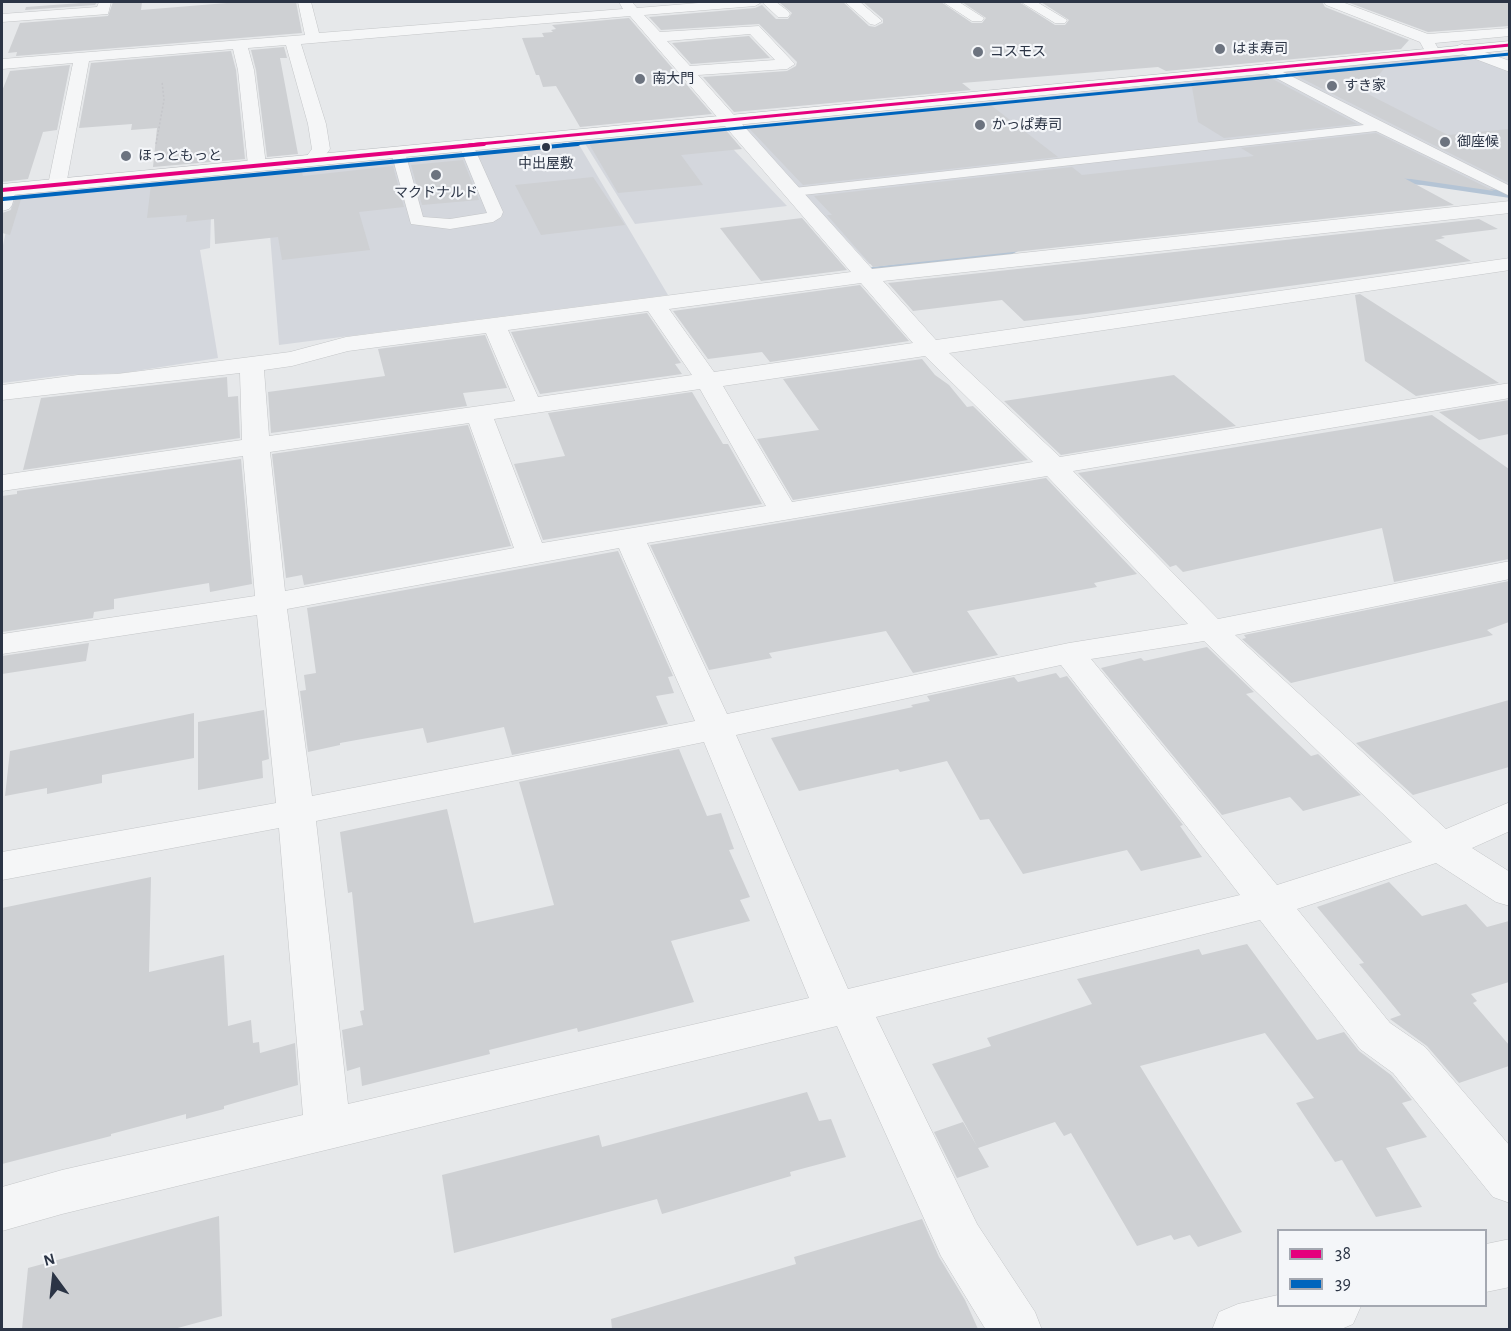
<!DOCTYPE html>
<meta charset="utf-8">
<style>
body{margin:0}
#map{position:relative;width:1511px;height:1331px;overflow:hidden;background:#e6e8ea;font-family:"Alegreya Sans",sans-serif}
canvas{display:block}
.frame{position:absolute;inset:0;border:3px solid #2b3445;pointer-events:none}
.legend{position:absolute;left:1277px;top:1229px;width:210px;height:78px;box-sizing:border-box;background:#f4f6f9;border:2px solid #a4a8b1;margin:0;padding:8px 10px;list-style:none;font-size:18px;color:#2b3445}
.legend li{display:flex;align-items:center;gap:12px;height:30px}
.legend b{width:30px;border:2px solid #a4a8b1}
.north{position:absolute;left:24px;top:1247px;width:60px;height:60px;-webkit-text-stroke:4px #f4f6f9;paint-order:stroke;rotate:345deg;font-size:16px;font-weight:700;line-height:24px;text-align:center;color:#2b3445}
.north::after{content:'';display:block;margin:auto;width:21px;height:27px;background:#2b3445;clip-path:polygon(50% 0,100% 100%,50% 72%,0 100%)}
</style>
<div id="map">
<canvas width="1511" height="1331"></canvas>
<div class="frame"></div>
<ul class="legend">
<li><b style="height:8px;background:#e5007d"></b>38</li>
<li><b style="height:8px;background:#0065bd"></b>39</li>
</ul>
<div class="north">N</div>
</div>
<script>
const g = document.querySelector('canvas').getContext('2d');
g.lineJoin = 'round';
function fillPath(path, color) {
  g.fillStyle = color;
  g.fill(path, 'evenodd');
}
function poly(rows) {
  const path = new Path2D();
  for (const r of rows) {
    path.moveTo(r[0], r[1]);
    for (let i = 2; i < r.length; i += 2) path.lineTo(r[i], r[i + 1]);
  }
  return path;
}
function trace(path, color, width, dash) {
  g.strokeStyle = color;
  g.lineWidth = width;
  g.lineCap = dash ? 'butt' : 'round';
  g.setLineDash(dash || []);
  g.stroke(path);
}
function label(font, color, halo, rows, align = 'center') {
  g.font = font + ' "Alegreya Sans","Noto Sans JP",sans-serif';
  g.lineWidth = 4.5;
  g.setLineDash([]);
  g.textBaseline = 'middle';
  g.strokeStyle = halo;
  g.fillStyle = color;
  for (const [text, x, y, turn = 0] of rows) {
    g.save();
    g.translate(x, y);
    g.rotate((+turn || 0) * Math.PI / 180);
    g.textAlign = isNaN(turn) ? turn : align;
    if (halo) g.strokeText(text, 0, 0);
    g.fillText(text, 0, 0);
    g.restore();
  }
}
const built = poly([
 [1464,54,1509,71,1509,197,1410,181,1315,180,889,265,869,264,741,127],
 [706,130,717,132,787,206,635,224,584,142],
 [578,143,668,295,279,345,265,173],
 [212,179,210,248,200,250,218,358,123,373,65,375,2,383,2,250,13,198]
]);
const stream = poly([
 [1392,178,1422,179,1510,192,1510,198,1422,185,1389,183,1388,181,1392,178],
 [1024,241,1032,243,1009,256,872,273,867,270,872,267,1007,250,1024,241]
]);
const building = poly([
 [94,2,97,2,95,5,25,10,26,7],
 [113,2,142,2,141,10,239,2,296,2,302,33,16,56,17,52,8,53,20,23,108,16],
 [843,2,869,26,875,27,883,23,883,19,863,2,941,2,972,23,982,23,986,18,962,2,1019,2,1055,25,1065,25,1069,20,1041,2,1322,2,1325,7,1409,40,1401,49,1166,71,1158,67,962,83,971,90,734,112,703,77,787,71,796,66,797,62,759,24,661,30,649,17,755,8,762,5,776,19,788,19,792,13,780,3],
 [1347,2,1509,2,1509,26,1428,32],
 [629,18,712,114,580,127,556,86,543,87,539,75,536,75,522,38,544,37,542,33,553,32,551,30,556,29,552,25],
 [749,36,770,58,691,64,672,43],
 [284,47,287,58,280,58,298,154,267,157,256,70,251,50],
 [231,51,236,70,245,159,153,167,157,128,131,130,132,124,79,128,91,63],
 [1388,64,1364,92,1448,135,1509,129,1509,183,1291,73],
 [70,65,57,130,43,132,28,179,2,182,2,91,10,71],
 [1267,76,1357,124,1224,138,1198,122,1192,87,1187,84],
 [988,103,1058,157,803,185,747,126],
 [724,128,742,149,681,155,703,185,618,193,588,142],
 [1376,133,1494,191,1404,178,1454,205,873,267,827,215,832,215,814,196,1072,167,1082,175,1254,156,1241,148],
 [463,160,479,200,422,205,411,165],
 [393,166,404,207,359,212,370,250,282,260,278,237,215,244,214,219,186,222,187,215,147,218,151,184,301,169,303,176],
 [593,177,625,225,541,235,515,185],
 [22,196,10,235,2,233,2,213,11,210,16,197],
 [802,218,847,270,761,281,720,228],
 [1479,219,1498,229,1441,236,1445,238,1435,240,1471,261,1086,314,1024,321,1002,300,913,311,888,283],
 [860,285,909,341,770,362,762,352,708,359,673,311],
 [1360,294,1499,383,1416,396,1365,361,1355,295],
 [647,313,681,363,675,364,682,374,540,394,511,332],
 [485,335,507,388,463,393,467,406,271,433,268,392,385,376,378,349],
 [922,359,935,375,949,385,967,407,973,406,1028,460,793,500,757,439,819,430,783,379],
 [1174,375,1236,426,1061,455,1004,401],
 [227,377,228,397,238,396,240,438,23,470,41,398],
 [692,392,723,444,728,444,762,504,543,540,514,464,565,456,548,413],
 [1509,400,1509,434,1479,440,1439,412],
 [1432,415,1509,469,1509,559,1394,582,1382,528,1183,572,1176,565,1170,567,1078,473],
 [468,425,511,546,304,585,302,575,286,578,272,454],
 [241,459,252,584,210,592,209,583,114,599,114,609,94,612,93,618,2,632,2,496,17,494,17,491],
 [1046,478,1137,574,1094,583,1097,587,967,611,998,655,913,673,886,631,769,653,772,658,709,670,650,545],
 [618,551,673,676,668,677,674,693,656,696,668,724,512,755,504,727,427,743,423,728,340,743,340,745,308,752,300,691,306,690,304,675,316,673,307,608],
 [1509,581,1509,622,1487,630,1493,635,1291,683,1242,639,1246,638,1244,635],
 [89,643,86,661,2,674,2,656],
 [1207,647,1254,692,1246,694,1311,756,1318,754,1361,795,1303,811,1290,797,1222,815,1101,668,1141,658,1144,661],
 [1056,673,1060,678,1067,676,1183,825,1180,826,1202,857,1141,871,1127,850,1023,874,989,819,980,820,947,761,900,772,898,769,799,791,771,738,913,707,911,705,930,701,927,696,1014,677,1018,682],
 [1509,700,1509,767,1413,795,1356,743],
 [264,710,269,759,262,761,263,778,198,790,198,722],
 [194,713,194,758,102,775,102,783,47,794,47,788,5,796,10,751],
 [679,749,707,816,721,813,734,849,729,850,750,897,740,900,750,921,671,941,694,1002,578,1032,577,1028,489,1050,490,1054,362,1086,360,1067,347,1071,342,1030,363,1025,360,1011,364,1010,352,892,348,893,340,832,447,809,474,923,554,905,519,782],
 [151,877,149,972,224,955,228,1026,251,1020,253,1043,259,1042,260,1053,295,1043,298,1085,224,1106,224,1109,186,1119,186,1114,111,1134,111,1136,2,1164,2,908],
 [1389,882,1422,916,1466,904,1487,927,1509,921,1509,982,1471,994,1477,1001,1473,1003,1509,1045,1509,1066,1459,1083,1427,1046,1390,1019,1401,1015,1359,964,1364,963,1317,907],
 [1247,944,1317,1040,1344,1032,1359,1051,1391,1075,1412,1100,1402,1103,1427,1137,1386,1148,1422,1207,1376,1217,1342,1160,1335,1162,1296,1103,1314,1098,1265,1033,1140,1066,1242,1232,1198,1247,1190,1235,1174,1240,1171,1235,1137,1246,1071,1133,1064,1136,1055,1122,978,1148,932,1064,991,1046,987,1038,1092,1004,1077,979,1199,949,1202,955],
 [807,1092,819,1121,831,1119,846,1157,790,1172,791,1176,662,1214,657,1199,454,1253,442,1175,599,1135,602,1147],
 [963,1122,989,1167,957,1178,934,1132],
 [219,1216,222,1316,174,1329,22,1329,28,1268],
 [922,1219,939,1257,965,1300,978,1329,612,1329,611,1319,796,1264,794,1257]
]);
const path = poly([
 [156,144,164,100,162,81]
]);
const service = poly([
 [1267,64,1510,186,1510,196,1376,131,794,196,787,192,794,188,1364,125,1263,71,1263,65,1267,64],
 [466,141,473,145,503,212,501,217,493,222,450,229,411,224,391,152,398,148,405,152,423,217,450,219,487,213,459,145,466,141]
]);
const minor = poly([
 [99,2,111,2,108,14,2,22,2,14,97,7,99,2],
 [298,2,311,2,319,33,623,9,619,2,632,2,637,8,711,2,776,2,788,11,790,14,788,17,778,17,762,2,755,6,644,15,660,32,759,26,792,61,795,64,787,69,698,75,872,269,1510,201,1510,213,883,281,936,340,1510,258,1510,270,949,353,1060,457,1510,383,1510,398,1073,471,1218,619,1510,561,1510,579,1235,635,1446,829,1510,802,1510,831,1472,848,1510,872,1510,906,1496,902,1436,863,1297,909,1390,1023,1425,1047,1510,1146,1510,1203,1493,1197,1393,1073,1360,1049,1260,920,876,1017,977,1224,1035,1312,1042,1330,986,1330,941,1256,837,1026,62,1214,2,1231,2,1187,62,1170,303,1115,279,828,2,880,2,852,276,803,257,615,2,654,2,634,255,596,243,456,2,491,2,475,242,440,240,373,2,400,2,385,78,375,117,374,290,352,346,337,851,272,630,16,301,44,326,124,330,149,319,164,313,165,307,164,304,160,312,149,308,124,286,45,248,48,254,70,266,165,264,169,257,171,250,169,248,165,238,70,233,49,89,61,66,185,64,189,50,189,48,185,73,63,2,69,2,59,305,35,298,2],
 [750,34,775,60,690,66,667,41,750,34],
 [861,283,913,343,714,372,669,309,861,283],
 [648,311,692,375,538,397,508,330,648,311],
 [486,333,515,401,269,436,264,370,292,366,348,351,486,333],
 [925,356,1033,462,792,502,723,386,925,356],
 [700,389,766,506,542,543,494,419,700,389],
 [469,423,514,548,285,591,270,452,469,423],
 [1047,476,1188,624,1069,643,727,714,647,543,1047,476],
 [619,548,695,721,312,796,287,609,619,548],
 [1204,641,1412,842,1277,885,1091,659,1204,641],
 [1061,665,1240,895,848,989,736,735,1061,665],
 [704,742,809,998,348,1104,316,821,704,742],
 [845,2,860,2,882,21,875,25,870,24,845,2],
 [943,2,959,2,984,18,982,21,972,21,943,2],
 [1021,2,1037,2,1067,20,1065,23,1055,23,1021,2],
 [1324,2,1342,2,1428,34,1510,28,1510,36,1435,43,1440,52,1432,57,1427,55,1420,42,1326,5,1324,2],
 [1462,44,1510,61,1510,72,1457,52,1454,49,1457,46,1462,44],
 [6,184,13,186,16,190,12,205,9,209,2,211,2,185,6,184],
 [1510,1239,1510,1287,1486,1292,1486,1244,1510,1239],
 [1278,1295,1278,1306,1361,1306,1353,1324,1339,1330,1212,1330,1219,1312,1238,1304,1278,1295]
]);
const trunk = poly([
 [1510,41,1510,50,2,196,2,184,1510,41]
]);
const bus1Far1 = poly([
 [469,145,1510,45]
]);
const bus1 = poly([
 [2,190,484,144]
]);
const bus2Far1 = poly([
 [563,145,1510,54]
]);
const bus2 = poly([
 [3,199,578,144]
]);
const markers = [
 [1220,49,6,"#6c737f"],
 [978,52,6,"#6c737f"],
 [640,79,6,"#6c737f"],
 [1332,86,6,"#6c737f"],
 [980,125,6,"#6c737f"],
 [1445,142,6,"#6c737f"],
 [546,147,5,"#2b3445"],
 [126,156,6,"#6c737f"],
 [436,175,6,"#6c737f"]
];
const farPoinames = [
 ["はま寿司",1232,49],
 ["コスモス",990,52],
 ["南大門",652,79],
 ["すき家",1344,86],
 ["かっぱ寿司",992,125],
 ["御座候",1457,142],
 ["ほっともっと",138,156],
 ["マクドナルド",436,193,"center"]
];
const busNames = [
 ["中出屋敷",546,164]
];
fillPath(built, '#d4d7dd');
fillPath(stream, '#b4c4d5');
fillPath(building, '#ced0d3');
trace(service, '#c4c6c8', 1);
trace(minor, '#c4c6c8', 1);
trace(trunk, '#b8bbbf', 1);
trace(path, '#c5c6ca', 1.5, [2, 2]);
fillPath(service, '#f5f6f7');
fillPath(minor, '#f5f6f7');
fillPath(trunk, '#f8f8f8');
trace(bus1Far1, '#e5007d', 3);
trace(bus1, '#e5007d', 4);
trace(bus2Far1, '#0065bd', 3);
trace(bus2, '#0065bd', 4);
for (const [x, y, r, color] of markers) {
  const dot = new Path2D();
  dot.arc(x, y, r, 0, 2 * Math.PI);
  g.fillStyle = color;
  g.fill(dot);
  trace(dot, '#f4f6f9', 2);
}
label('14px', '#2b3445', '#f4f6f9', farPoinames, 'left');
label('14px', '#2b3445', '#f4f6f9', busNames);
</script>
